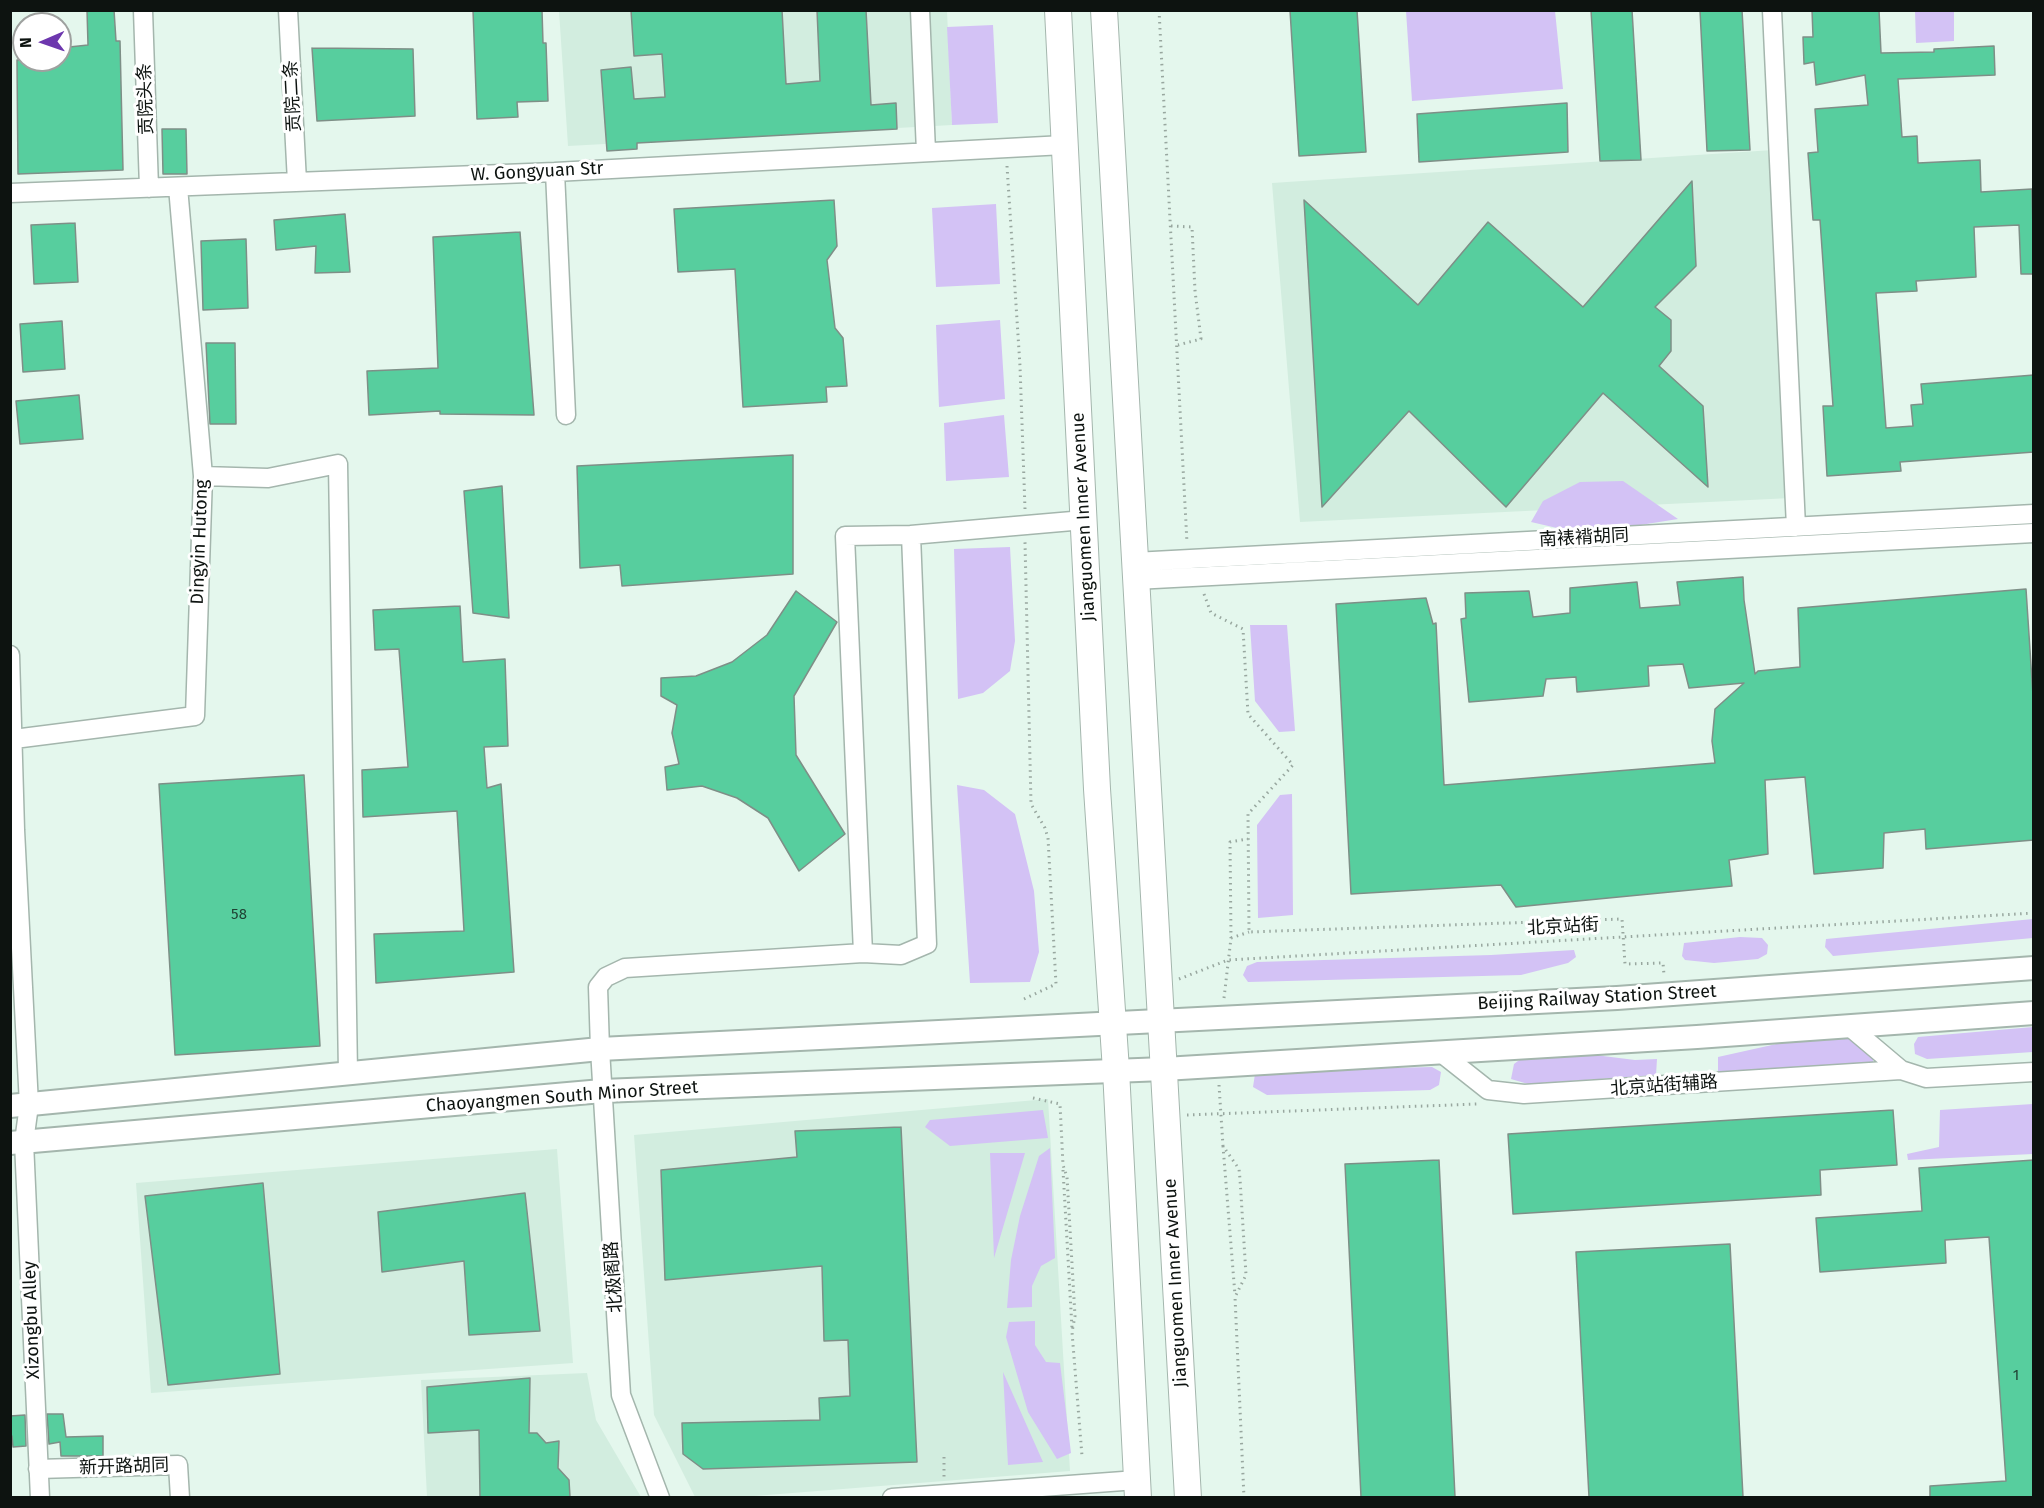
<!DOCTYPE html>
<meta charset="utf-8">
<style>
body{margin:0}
#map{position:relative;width:2044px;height:1508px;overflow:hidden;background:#e4f7ed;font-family:"Fira Sans",sans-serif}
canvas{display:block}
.frame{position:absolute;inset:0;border:12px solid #0d1310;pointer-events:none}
.north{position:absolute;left:12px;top:12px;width:60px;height:60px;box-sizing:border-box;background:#fff;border:2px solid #9ea19f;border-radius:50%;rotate:268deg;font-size:16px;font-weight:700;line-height:24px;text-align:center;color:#0d1310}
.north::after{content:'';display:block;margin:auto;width:21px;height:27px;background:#6d37ae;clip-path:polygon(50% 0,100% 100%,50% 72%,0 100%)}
</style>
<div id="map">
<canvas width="2044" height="1508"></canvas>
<div class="frame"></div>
<div class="north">N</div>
</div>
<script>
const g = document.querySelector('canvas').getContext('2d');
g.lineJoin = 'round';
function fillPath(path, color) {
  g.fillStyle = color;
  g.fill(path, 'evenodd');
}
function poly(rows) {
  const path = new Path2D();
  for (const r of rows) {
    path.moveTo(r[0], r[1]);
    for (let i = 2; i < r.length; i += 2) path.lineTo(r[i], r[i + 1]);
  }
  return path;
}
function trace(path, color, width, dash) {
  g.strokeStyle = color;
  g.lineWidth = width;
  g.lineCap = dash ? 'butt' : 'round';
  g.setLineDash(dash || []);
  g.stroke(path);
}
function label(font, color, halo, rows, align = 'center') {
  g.font = font + ' "Fira Sans","Noto Sans SC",sans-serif';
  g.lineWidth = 6;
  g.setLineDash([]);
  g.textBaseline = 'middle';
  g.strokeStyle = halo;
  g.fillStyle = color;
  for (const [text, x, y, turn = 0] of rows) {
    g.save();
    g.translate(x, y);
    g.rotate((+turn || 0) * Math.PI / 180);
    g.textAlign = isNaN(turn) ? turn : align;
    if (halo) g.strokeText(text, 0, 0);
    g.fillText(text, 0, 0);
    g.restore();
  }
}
const built = poly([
 [559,11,947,11,952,125,568,146],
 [1773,150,1791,498,1300,522,1272,183],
 [1048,1099,1070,1471,742,1497,695,1497,654,1415,634,1135],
 [557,1149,573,1363,151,1393,136,1183],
 [587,1373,596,1420,641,1497,427,1497,421,1380]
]);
const green = poly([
 [1406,11,1555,11,1563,89,1412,101],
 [1915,11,1954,11,1954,41,1916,43],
 [993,25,998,123,952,125,947,27],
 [996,204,1000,284,936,287,932,208],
 [1000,320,1005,399,939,407,936,325],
 [1004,415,1009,477,946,481,944,423],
 [1623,481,1678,519,1609,530,1557,528,1531,522,1543,501,1580,482],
 [1010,547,1015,641,1010,671,983,693,958,699,954,549],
 [1250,625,1287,625,1295,731,1279,732,1255,701],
 [957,785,984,790,1015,814,1034,891,1039,952,1030,982,970,983],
 [1292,794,1293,915,1258,918,1257,825,1280,795],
 [2033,919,2033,938,1833,956,1825,947,1826,939],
 [1740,937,1762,938,1768,945,1767,954,1758,959,1714,963,1685,960,1682,956,1684,943],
 [1574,950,1576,957,1568,963,1521,975,1248,982,1243,975,1247,966,1257,962,1491,955],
 [2033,1027,2033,1052,1927,1059,1915,1054,1914,1044,1918,1037],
 [1860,1038,1874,1046,1873,1062,1718,1073,1718,1057,1781,1043],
 [1587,1054,1635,1060,1657,1059,1656,1075,1528,1084,1511,1079,1514,1064,1522,1058],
 [1432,1067,1441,1072,1439,1085,1430,1090,1267,1095,1253,1087,1255,1074,1267,1071],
 [2033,1104,2033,1154,1908,1160,1907,1154,1939,1147,1940,1110],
 [1043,1110,1048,1138,950,1146,925,1127,930,1120],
 [1050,1148,1055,1258,1041,1266,1032,1286,1032,1307,1007,1308,1011,1260,1020,1216,1039,1156],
 [990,1153,1025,1153,994,1258],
 [1035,1321,1035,1345,1046,1362,1060,1363,1071,1453,1057,1459,1028,1412,1006,1337,1009,1322],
 [1003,1372,1043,1462,1008,1465]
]);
const building = poly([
 [87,10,114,10,116,41,120,41,123,170,18,174,17,60,60,60,60,48,88,45,87,10],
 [473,10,542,10,543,43,546,43,548,101,517,102,518,117,477,119,473,10],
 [631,10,782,10,786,84,820,81,817,10,866,10,871,105,896,103,897,129,637,143,637,149,607,151,601,70,631,67,634,99,665,97,662,54,634,56,631,10],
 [1290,10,1357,10,1366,152,1299,156,1290,10],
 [1591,10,1632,10,1641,160,1600,161,1591,10],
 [1700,10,1742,10,1750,150,1707,151,1700,10],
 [1812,10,1879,10,1881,53,1934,52,1934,49,1994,46,1995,75,1898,79,1902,137,1917,136,1918,163,1980,160,1981,192,2032,189,2034,274,2021,274,2019,225,1974,227,1976,277,1916,281,1917,291,1876,293,1886,428,1913,426,1911,405,1923,404,1921,384,2034,375,2034,452,1900,462,1901,471,1827,476,1823,406,1833,406,1820,220,1813,220,1808,153,1818,152,1815,109,1868,105,1865,75,1816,85,1814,62,1804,64,1803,37,1813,37,1812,10],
 [312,48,413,49,415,116,317,121,312,48],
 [1567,103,1568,152,1419,162,1417,114,1567,103],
 [162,129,186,129,187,174,163,174,162,129],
 [1692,181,1696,266,1655,307,1671,320,1671,351,1659,366,1703,406,1708,487,1603,393,1506,507,1409,411,1322,507,1304,200,1418,305,1488,222,1583,307,1692,181],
 [834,200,837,246,827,260,835,328,843,338,847,386,826,387,827,402,743,407,735,269,678,272,674,209,834,200],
 [345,214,350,272,315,273,316,246,276,250,274,220,345,214],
 [75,223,78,282,34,284,31,225,75,223],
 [520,232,534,415,440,414,440,411,369,415,367,371,438,368,433,237,520,232],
 [246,239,248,308,203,310,201,241,246,239],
 [62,321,65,369,23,372,20,324,62,321],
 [206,343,235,343,236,424,210,424,206,343],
 [79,395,83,439,20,444,16,401,79,395],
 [793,455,793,574,622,586,620,565,580,568,577,466,793,455],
 [502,486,509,618,473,613,464,491,502,486],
 [1743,577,1744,600,1755,674,1758,671,1800,667,1798,608,2026,589,2034,711,2034,840,1926,849,1925,829,1884,833,1883,868,1814,874,1805,777,1765,780,1768,854,1729,860,1732,886,1516,907,1501,885,1351,894,1336,604,1426,598,1433,624,1436,623,1444,785,1715,763,1712,741,1715,709,1744,683,1689,688,1683,664,1648,666,1649,686,1577,692,1576,677,1546,679,1543,696,1469,702,1461,619,1466,618,1465,593,1529,591,1533,617,1570,613,1570,588,1637,582,1640,608,1680,605,1677,582,1743,577],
 [796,591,837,622,794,696,796,755,845,834,799,871,768,818,737,798,702,786,667,790,665,767,679,764,672,733,677,705,661,696,661,678,696,676,732,662,767,635,796,591],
 [460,606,463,662,505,659,508,746,484,747,487,788,501,784,514,972,376,983,374,934,464,931,457,811,363,817,362,770,408,767,399,649,375,650,373,610,460,606],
 [304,775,320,1046,175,1055,159,784,304,775],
 [1893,1110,1897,1165,1820,1170,1821,1195,1513,1214,1508,1134,1893,1110],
 [901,1127,917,1462,703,1469,683,1454,682,1423,820,1420,819,1398,850,1396,848,1340,824,1341,822,1266,665,1280,661,1170,797,1157,795,1131,901,1127],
 [1439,1160,1455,1497,1361,1497,1345,1164,1439,1160],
 [2034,1160,2034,1497,1930,1497,1930,1486,2006,1481,1989,1237,1945,1240,1946,1263,1820,1272,1816,1218,1922,1211,1919,1168,2034,1160],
 [263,1183,280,1374,168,1385,145,1196,263,1183],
 [525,1193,540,1331,469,1335,464,1261,382,1272,378,1212,525,1193],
 [1730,1244,1743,1497,1589,1497,1576,1252,1730,1244],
 [530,1378,529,1433,537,1433,546,1443,559,1441,558,1468,569,1480,570,1497,480,1497,479,1430,428,1433,427,1387,530,1378],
 [47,1414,63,1414,66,1437,103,1436,103,1456,61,1456,60,1442,49,1444,47,1414],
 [25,1415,26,1446,13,1447,12,1436,10,1436,10,1416,25,1415]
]);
const path = poly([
 [1159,10,1187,543],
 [1007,166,1020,366,1025,509],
 [1171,226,1192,227,1195,291,1201,339,1178,345],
 [2034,478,2034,479],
 [1204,594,1211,613,1243,629,1248,714,1293,765,1248,814,1249,932,1622,919,1625,964,1663,963,1664,975],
 [1231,938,1249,932],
 [1179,979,1228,960,2034,913],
 [1224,998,1231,938,1230,842,1248,839],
 [1024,999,1056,984,1048,838,1045,828,1031,804,1025,542],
 [1219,1085,1223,1146,1239,1169,1240,1179,1246,1275,1235,1297,1244,1498],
 [1033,1098,1060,1104,1063,1165,1067,1177,1075,1316,1072,1332,1082,1456],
 [1187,1115,1477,1104],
 [1223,1146,1235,1295],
 [1063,1170,1072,1328],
 [944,1457,944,1478]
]);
const minor = poly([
 [143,10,149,188],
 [288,10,297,182],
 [920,10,926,152],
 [1772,10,1796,527],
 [555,172,566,415],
 [10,193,555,172,1064,145],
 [203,476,268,478,338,464,348,1073],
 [911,535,1084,520],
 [1134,562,2034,514],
 [1135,580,2034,533],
 [10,655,15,830,29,1105,24,1142,40,1498],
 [14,739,195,716,203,476,178,187],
 [1850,1027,1901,1070,1926,1078,2034,1072],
 [1440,1052,1488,1090,1524,1094,1901,1070],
 [38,1469,178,1465,180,1498],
 [660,1498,621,1395,600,1049,598,987,606,977,625,968,863,953,901,955,927,944,911,535,845,536,863,953],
 [892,1498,1137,1480]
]);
const major = poly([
 [10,1106,600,1049,1617,998,2034,968],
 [10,1143,602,1091,1164,1069,1697,1037,2034,1013]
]);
const highway = poly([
 [1058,10,1097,789,1116,1070,1138,1498],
 [1104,10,1188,1498]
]);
const numberNames = [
 ["58",239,915],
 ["1",2016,1376]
];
const streetNames = [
 ["贡院二条",293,96,-93],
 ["贡院头条",146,99,-92],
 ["W. Gongyuan Str",537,172,-3],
 ["Jianguomen Inner Avenue",1084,517,-93],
 ["南裱褙胡同",1584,538,-3],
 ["Dingyin Hutong",200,542,-88],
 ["北京站街",1563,927,-3],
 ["Beijing Railway Station Street",1597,998,-3],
 ["北京站街辅路",1664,1086,-4],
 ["Chaoyangmen South Minor Street",562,1097,-4],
 ["北极阁路",614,1277,-94],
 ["Jianguomen Inner Avenue",1176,1283,-93],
 ["Xizongbu Alley",32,1320,-92],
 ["新开路胡同",124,1467,-2]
];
fillPath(built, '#d2eddf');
fillPath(green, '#d3c2f5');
fillPath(building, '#57ce9e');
trace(building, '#7e8f87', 1.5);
trace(minor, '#a4b6ad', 21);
trace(major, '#a4b6ad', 26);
trace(highway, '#a4b6ad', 28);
trace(path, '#98a79f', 3, [1.5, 4.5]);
trace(minor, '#fff', 18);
trace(major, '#fff', 22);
trace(highway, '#fff', 26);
label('15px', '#204234', null, numberNames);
label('18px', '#0d1310', '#fff', streetNames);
</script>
